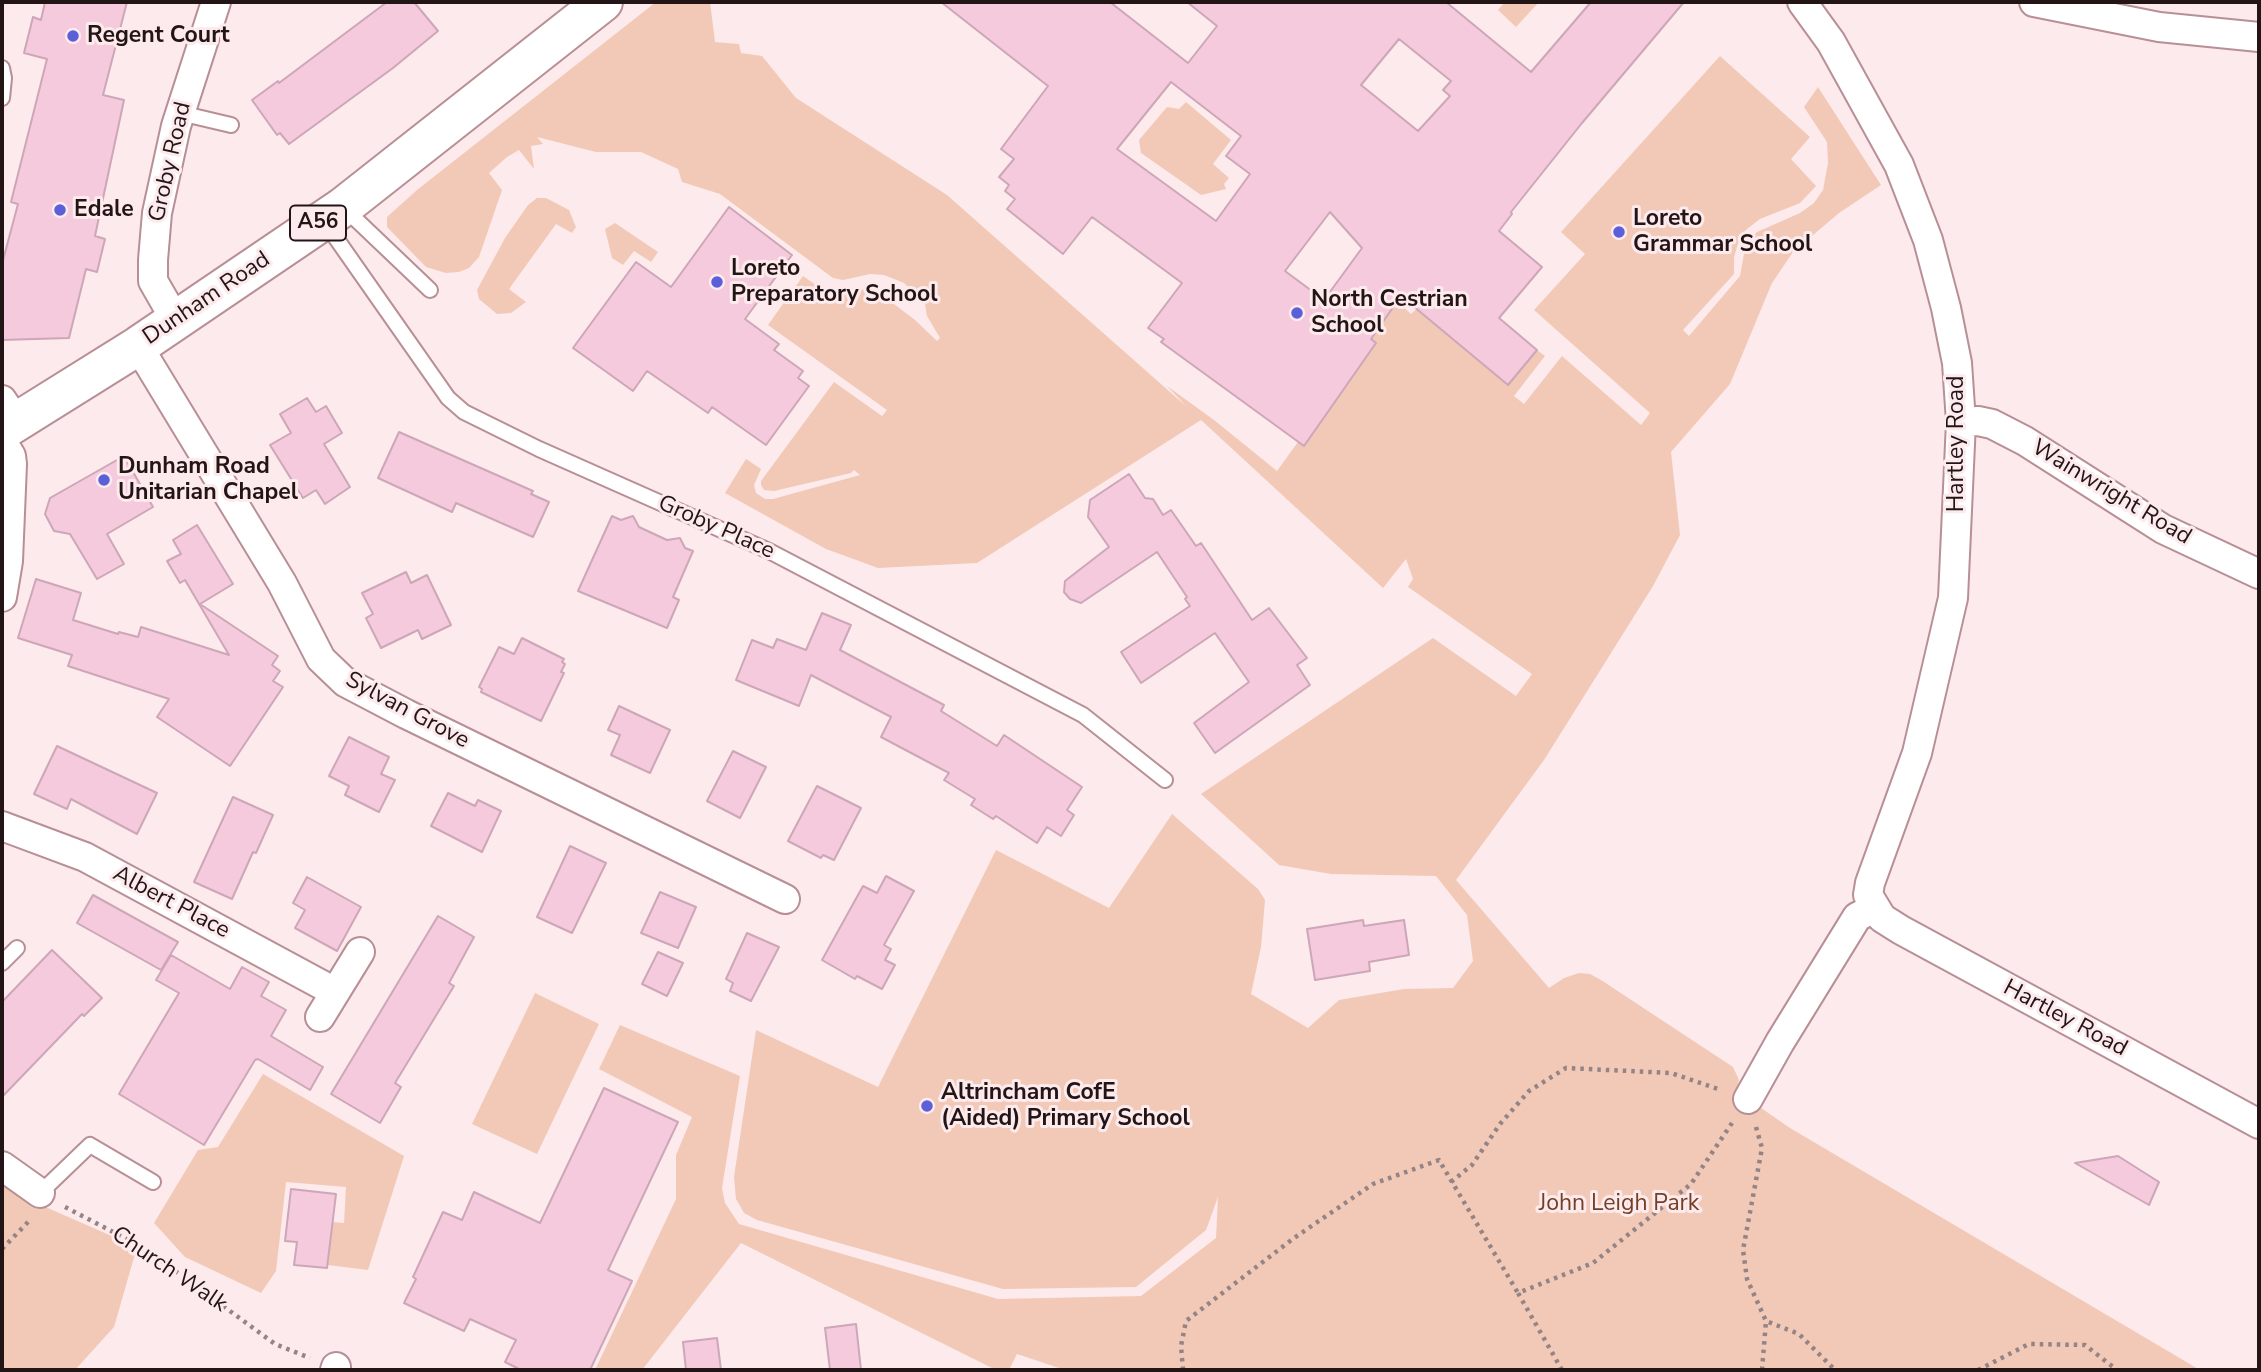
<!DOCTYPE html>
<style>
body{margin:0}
#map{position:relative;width:2261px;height:1372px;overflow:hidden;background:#fceaec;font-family:"Nunito Sans",sans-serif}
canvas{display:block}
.frame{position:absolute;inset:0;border:4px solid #231416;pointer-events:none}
</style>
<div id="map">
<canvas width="2261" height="1372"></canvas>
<div class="frame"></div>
</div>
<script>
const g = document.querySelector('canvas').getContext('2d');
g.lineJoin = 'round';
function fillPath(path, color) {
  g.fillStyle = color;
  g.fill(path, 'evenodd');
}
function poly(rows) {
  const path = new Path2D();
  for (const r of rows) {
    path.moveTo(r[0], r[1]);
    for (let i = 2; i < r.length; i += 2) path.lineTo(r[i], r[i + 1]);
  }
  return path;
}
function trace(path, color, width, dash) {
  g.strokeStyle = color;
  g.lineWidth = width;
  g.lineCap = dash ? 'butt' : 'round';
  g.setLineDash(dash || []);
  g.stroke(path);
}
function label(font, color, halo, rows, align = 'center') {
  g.font = font + ' "Nunito Sans",sans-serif';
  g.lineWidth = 6;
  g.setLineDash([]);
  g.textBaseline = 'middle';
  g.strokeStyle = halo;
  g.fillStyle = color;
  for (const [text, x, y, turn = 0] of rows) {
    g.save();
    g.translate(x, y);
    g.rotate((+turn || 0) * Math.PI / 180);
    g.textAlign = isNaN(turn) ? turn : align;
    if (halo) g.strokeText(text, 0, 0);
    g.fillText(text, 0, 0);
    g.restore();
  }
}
const green = poly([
 [656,2,710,2,715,42,739,44,741,53,762,56,796,98,947,195,1187,407,1167,386,1214,420,1277,471,1298,442,1304,445,1376,343,1371,339,1354,260,1411,314,1419,307,1424,311,1422,314,1508,384,1537,350,1545,356,1514,396,1524,404,1562,356,1641,425,1650,413,1534,310,1585,254,1561,232,1720,56,1810,137,1791,159,1816,186,1800,203,1760,219,1747,229,1740,237,1734,257,1734,274,1683,330,1689,336,1740,276,1745,248,1751,238,1757,232,1800,213,1814,203,1823,190,1828,163,1827,142,1804,107,1818,87,1881,185,1839,213,1793,252,1772,283,1730,384,1671,452,1680,535,1653,586,1544,760,1456,880,1549,988,1564,978,1579,973,1590,974,1601,980,1733,1067,1739,1080,1737,1088,1748,1099,1790,1128,2200,1370,1065,1370,1017,1354,1009,1370,996,1370,741,1243,642,1370,595,1370,676,1199,676,1155,692,1117,599,1069,620,1025,740,1076,722,1188,725,1203,739,1224,998,1299,1141,1296,1216,1238,1218,1197,1206,1230,1136,1287,1003,1289,757,1220,744,1213,736,1199,734,1177,756,1030,878,1087,996,850,1109,908,1172,814,1258,889,1265,900,1261,947,1251,994,1308,1028,1339,1000,1404,989,1453,988,1473,961,1467,915,1436,876,1331,874,1279,865,1201,794,1433,638,1516,696,1532,674,1408,587,1413,579,1406,559,1383,588,1201,420,977,563,878,568,826,549,725,493,746,459,761,469,754,485,756,493,765,499,773,499,860,475,854,470,851,473,774,491,764,490,761,485,761,481,834,382,882,416,887,410,768,325,803,276,826,292,836,294,873,288,915,320,937,341,940,338,927,316,925,304,904,283,884,275,870,274,843,280,833,278,720,194,682,182,678,169,641,152,596,152,537,137,543,144,531,146,534,169,519,150,507,157,489,173,502,190,479,257,469,268,459,272,446,273,426,267,387,227,387,217,417,190],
 [1500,2,1539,2,1516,27,1498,10,1503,4],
 [1186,102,1231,140,1213,164,1229,178,1224,184,1226,189,1201,195,1141,153,1139,140,1167,107,1179,109],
 [537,198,546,198,569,210,576,227,572,233,556,224,509,289,526,302,511,313,497,314,479,299,477,290,505,238,528,205],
 [615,223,658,252,651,262,634,251,623,265,612,258,605,229],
 [535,993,599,1024,537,1154,472,1124],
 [263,1074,404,1156,368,1270,328,1265,332,1222,344,1223,346,1187,286,1182,276,1271,261,1293,185,1257,154,1223,198,1150,218,1147],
 [2,1181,18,1195,137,1247,114,1327,75,1370,2,1370]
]);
const building = poly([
 [45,2,127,2,103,95,124,100,95,236,105,239,97,272,86,269,69,338,2,340,2,264,18,204,11,202,47,59,24,53,33,17,41,20,45,2],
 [387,2,414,2,438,31,393,68,289,144,280,133,277,135,252,100,278,81,279,83,387,2],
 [941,2,1110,2,1188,63,1217,26,1187,2,1446,2,1531,72,1591,2,1684,2,1582,123,1511,212,1512,214,1499,231,1542,267,1499,318,1537,350,1508,385,1401,296,1371,339,1376,343,1304,446,1161,342,1164,339,1148,328,1182,283,1092,217,1063,254,1007,209,1015,199,1005,191,1009,185,999,177,1014,159,1001,149,1048,86,941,2],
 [1399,39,1451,81,1443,90,1450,96,1418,131,1361,85,1399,39],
 [1171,82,1241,136,1226,156,1250,174,1216,221,1117,149,1171,82],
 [1330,212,1362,248,1324,300,1285,271,1330,212],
 [729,207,792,255,745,319,779,344,774,350,803,371,798,378,809,386,766,445,712,407,708,413,647,371,633,391,573,348,636,262,671,287,729,207],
 [307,398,316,412,326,406,342,433,324,444,350,487,325,504,316,490,303,498,270,445,291,433,280,414,307,398],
 [399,432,533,491,531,494,549,502,533,537,456,503,452,512,378,478,399,432],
 [124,456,153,507,107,534,124,564,97,579,70,534,54,531,45,514,50,498,124,456],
 [1129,474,1145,498,1153,499,1163,515,1171,510,1196,546,1201,543,1252,620,1269,608,1307,658,1297,665,1310,685,1215,753,1194,723,1249,682,1215,633,1141,683,1121,652,1190,606,1185,599,1187,597,1157,552,1081,603,1070,599,1064,592,1065,581,1109,547,1088,517,1090,500,1129,474],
 [612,516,621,520,633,516,639,527,667,540,680,538,685,548,693,551,673,597,679,600,667,628,578,591,612,516],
 [197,525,233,584,200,604,278,656,272,665,280,671,273,681,283,687,230,766,157,717,169,699,68,666,72,655,18,638,36,579,81,593,73,620,118,634,119,632,138,637,141,627,229,655,185,580,180,583,167,561,181,554,173,540,197,525],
 [406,572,411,583,427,575,451,625,422,639,418,630,381,648,366,618,373,614,362,593,406,572],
 [822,613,851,625,840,650,944,705,941,711,997,746,1004,735,1082,787,1067,810,1074,815,1061,836,1047,827,1037,843,996,816,993,819,971,805,975,799,944,780,949,773,881,737,891,717,811,675,799,706,736,680,752,640,773,648,777,639,806,650,822,613],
 [522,638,564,659,562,662,565,664,561,672,564,673,541,721,481,692,482,689,479,687,499,647,514,654,522,638],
 [619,706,670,730,650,773,611,755,620,735,608,730,619,706],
 [349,737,389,757,381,774,395,780,379,812,345,795,349,786,329,776,349,737],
 [57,746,157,793,137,834,71,799,67,809,34,794,57,746],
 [733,751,766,767,740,818,707,801,733,751],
 [817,786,861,808,834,860,823,855,821,858,788,841,817,786],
 [448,793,475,806,478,800,501,811,482,852,431,826,448,793],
 [233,797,273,815,256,853,253,852,232,899,194,882,233,797],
 [570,846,606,863,572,933,537,917,570,846],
 [886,876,914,891,884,945,891,949,885,960,895,965,882,989,857,976,855,979,822,960,863,886,877,893,886,876],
 [307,877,361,907,337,951,295,928,305,910,293,903,307,877],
 [660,892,696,907,678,948,641,933,660,892],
 [93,895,178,942,161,970,77,923,93,895],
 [438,916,474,937,449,983,454,986,395,1083,401,1087,380,1123,331,1094,438,916],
 [1363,920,1364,926,1404,920,1409,955,1369,962,1370,971,1315,980,1307,929,1363,920],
 [747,933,779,947,751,1001,730,991,733,983,726,979,747,933],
 [52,950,102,998,84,1016,82,1014,2,1097,2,1002,52,950],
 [658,952,683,963,667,996,642,984,658,952],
 [171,955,230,989,242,967,269,982,261,996,286,1010,271,1036,323,1067,310,1090,258,1059,255,1060,204,1145,119,1094,179,993,156,980,171,955],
 [604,1088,678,1122,608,1270,632,1281,590,1370,521,1370,505,1362,516,1340,470,1319,464,1331,404,1303,416,1279,413,1277,443,1212,462,1220,474,1192,540,1223,604,1088],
 [2118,1156,2159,1182,2149,1205,2075,1163,2118,1156],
 [291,1189,336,1194,327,1268,294,1265,297,1242,285,1241,291,1189],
 [856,1324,861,1370,830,1370,825,1328,856,1324],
 [717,1338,721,1370,686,1370,683,1342,717,1338]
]);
const path = poly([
 [1756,1127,1762,1148,1743,1250,1747,1279,1766,1321,1799,1334,1835,1370],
 [1451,1182,1472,1165,1500,1124,1529,1091,1566,1068,1671,1073,1721,1090],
 [65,1207,144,1248,275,1344,310,1358],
 [2,1249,30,1220],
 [1183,1370,1181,1346,1186,1321,1294,1238,1373,1184,1439,1160,1518,1293],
 [1562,1370,1518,1293,1593,1263,1691,1184,1732,1123],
 [1762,1370,1766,1321],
 [1978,1370,2029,1344,2085,1345,2117,1370]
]);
const lane = poly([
 [2,68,4,78,2,98],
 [180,113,231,125],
 [344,208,430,290],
 [324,221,448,398,464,412,539,449,769,551,1083,715,1165,780],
 [2,963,17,948],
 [40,1193,90,1145,153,1182]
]);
const street = poly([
 [1802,2,1831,42,1899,165,1928,240,1946,308,1957,363,1961,422,1953,598,1917,753,1870,883,1868,895,1882,918,1901,930,2259,1124],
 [2034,2,2159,27,2259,37],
 [176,321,153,281,153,260,157,213,176,126,216,2],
 [138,346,282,583,321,659,345,682,406,714,785,899],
 [2,400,16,421],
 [1961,422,1978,421,1992,424,2025,441,2163,529,2259,574],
 [2,441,11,456,12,464,8,561,2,597],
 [2,826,85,857,335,992],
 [320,1017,360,952],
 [1748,1099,1780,1042,1857,917,1874,908],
 [2,1166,40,1193],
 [335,1370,336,1367]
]);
const highway = poly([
 [2,431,138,346,343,207,603,2]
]);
const markers = [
 [73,36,7,"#5c60d8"],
 [60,210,7,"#5c60d8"],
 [1619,232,7,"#5c60d8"],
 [717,282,7,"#5c60d8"],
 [1297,313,7,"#5c60d8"],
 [104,480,7,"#5c60d8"],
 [927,1106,7,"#5c60d8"]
];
const shields = [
 [318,223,56]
];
const shieldNames = [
 ["A56",318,223]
];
const poiNames = [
 ["Regent Court",87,36],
 ["Edale",74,210],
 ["Loreto",1633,219],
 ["Grammar School",1633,245],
 ["Loreto",731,269],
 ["Preparatory School",731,295],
 ["North Cestrian",1311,300],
 ["School",1311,326],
 ["Dunham Road",118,467],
 ["Unitarian Chapel",118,493],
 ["Altrincham CofE",941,1093],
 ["(Aided) Primary School",941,1119]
];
const streetNames = [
 ["Groby Road",171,162,-77],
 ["Dunham Road",207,299,-34],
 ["Hartley Road",1957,444,-90],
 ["Wainwright Road",2111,493,31],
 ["Groby Place",716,528,24],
 ["Sylvan Grove",407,711,28],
 ["Albert Place",171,903,28],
 ["Hartley Road",2065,1019,28],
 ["Church Walk",169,1270,34]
];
const parkNames = [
 ["John Leigh Park",1619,1204]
];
fillPath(green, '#f2c9b7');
fillPath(building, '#f4cadc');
trace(building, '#cda6b7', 2);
trace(lane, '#b88f95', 18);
trace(street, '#b88f95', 32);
trace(highway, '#b88f95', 42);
trace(path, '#948486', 4.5, [3.5, 5]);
trace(lane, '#fff', 14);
trace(street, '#fff', 28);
trace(highway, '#fff', 38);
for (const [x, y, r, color] of markers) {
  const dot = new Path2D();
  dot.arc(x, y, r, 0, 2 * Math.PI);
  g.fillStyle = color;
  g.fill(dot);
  trace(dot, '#fceaec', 2.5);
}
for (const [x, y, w] of shields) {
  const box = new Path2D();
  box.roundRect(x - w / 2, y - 17.5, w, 35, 5);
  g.fillStyle = '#fceaec';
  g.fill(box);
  trace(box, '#231416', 2);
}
label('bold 21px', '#231416', null, shieldNames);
label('bold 23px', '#231416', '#fceaec', poiNames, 'left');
label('23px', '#231416', '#fceaec', streetNames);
label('23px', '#743f25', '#fceaec', parkNames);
</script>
